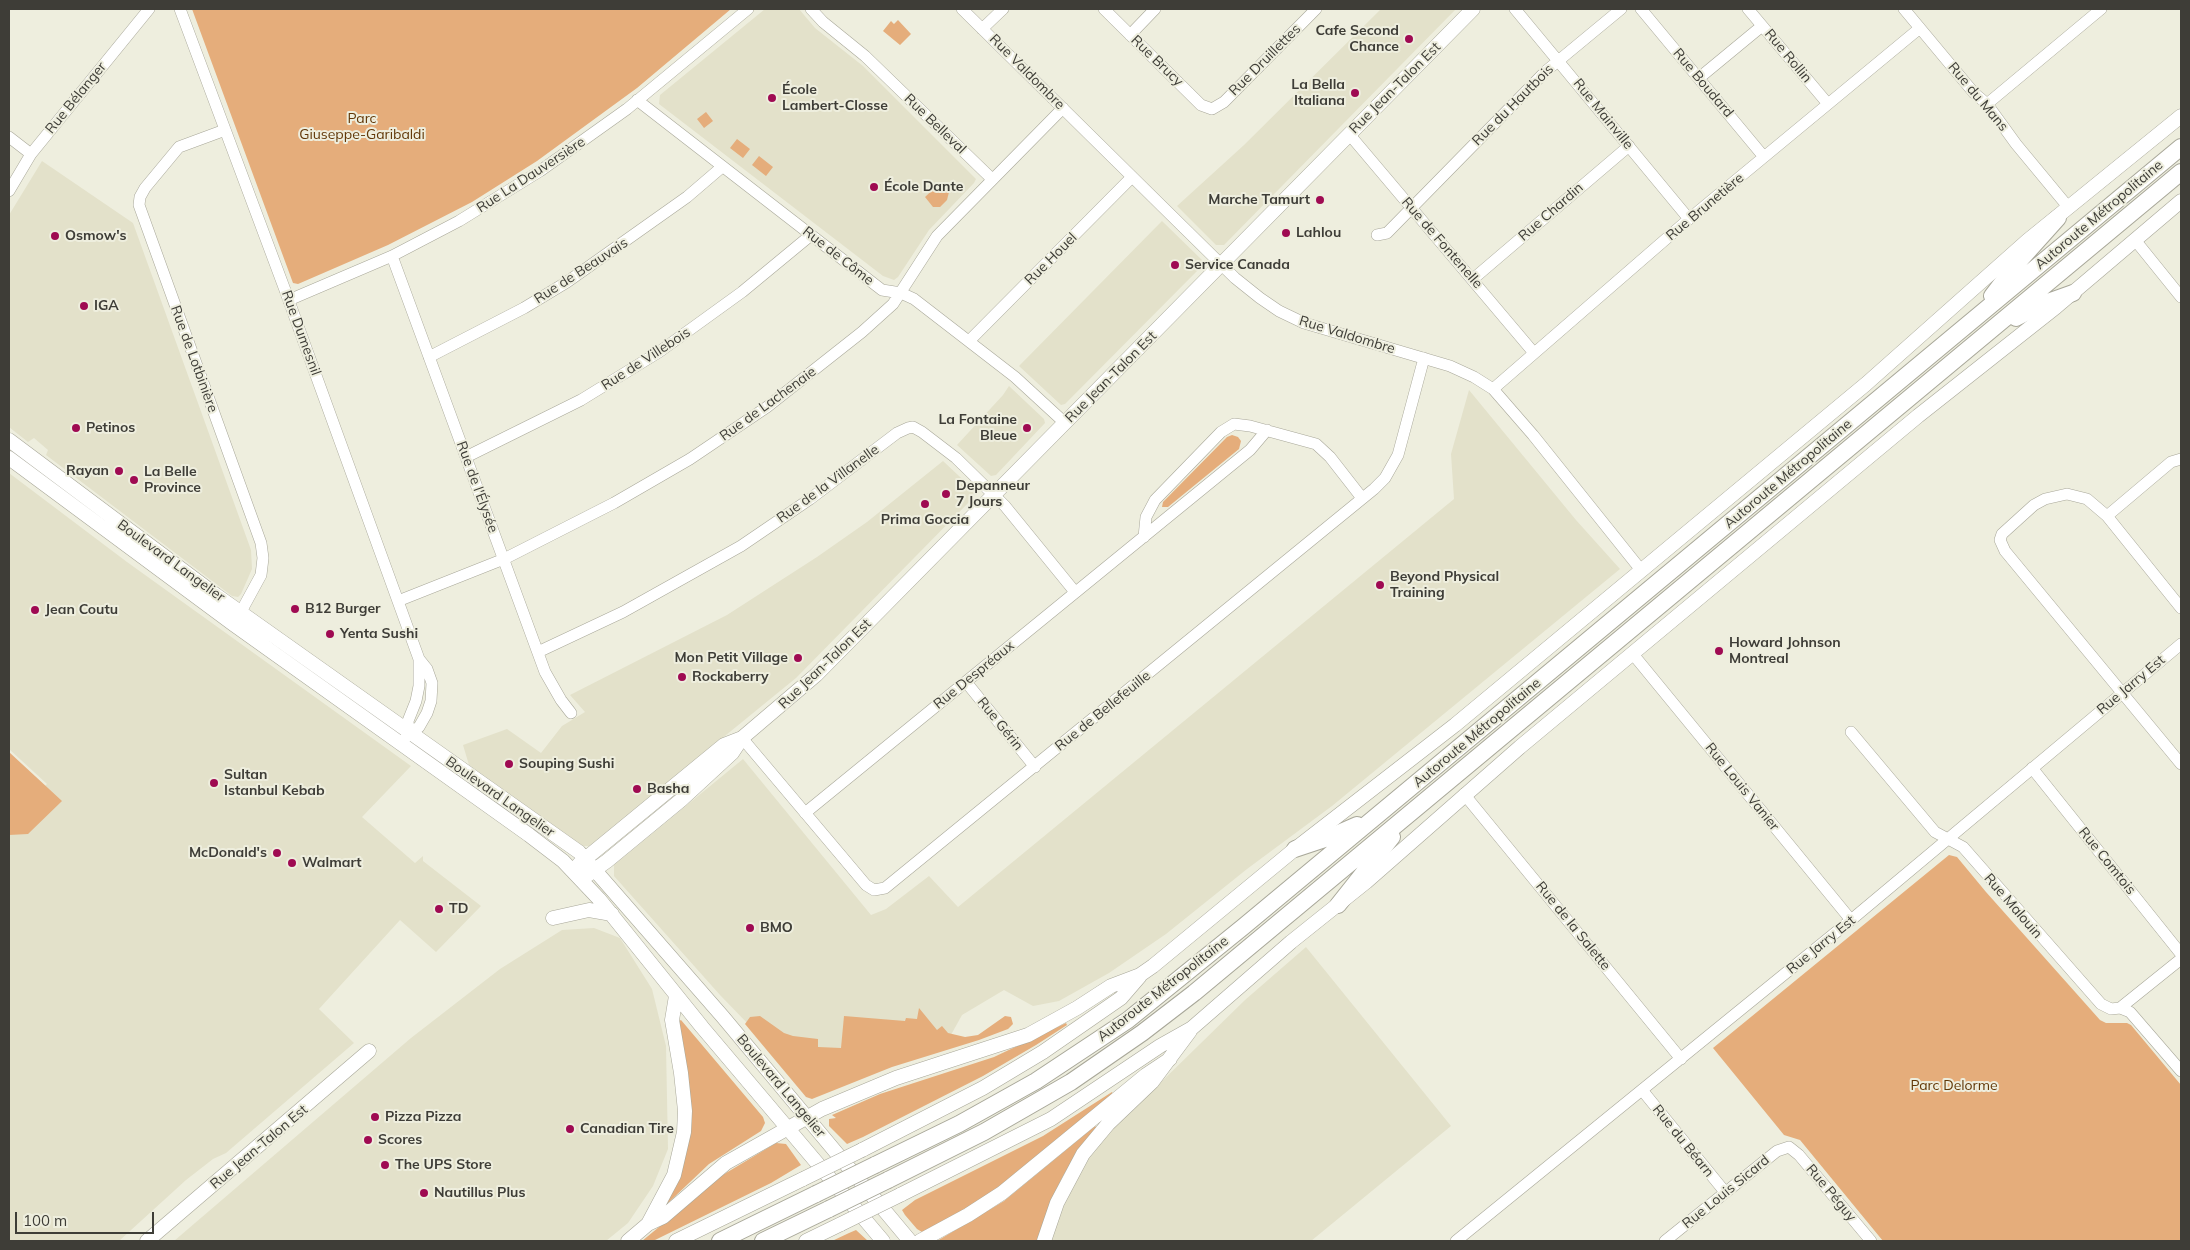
<!DOCTYPE html>
<meta charset="utf-8">
<style>
body{margin:0}
#map{position:relative;width:2190px;height:1250px;overflow:hidden;background:#eeeede;font-family:Mulish,sans-serif}
canvas{display:block}
.frame{position:absolute;inset:0;border:10px solid #3e3d37;pointer-events:none}
.scale{position:absolute;left:15px;top:1212px;width:139px;height:22px;box-sizing:border-box;border:2px solid #3e3d37;border-top:0;padding-left:6px;font-size:15px;line-height:18px;white-space:nowrap;color:#3e3d37;-webkit-text-stroke:4px #eeeede;paint-order:stroke}
</style>
<div id="map">
<canvas width="2190" height="1250"></canvas>
<div class="frame"></div>
<div class="scale">100 m</div>
</div>
<script>
const g = document.querySelector('canvas').getContext('2d');
g.lineJoin = 'round';
function fillPath(path, color) {
  g.fillStyle = color;
  g.fill(path, 'evenodd');
}
function poly(rows) {
  const path = new Path2D();
  for (const r of rows) {
    path.moveTo(r[0], r[1]);
    for (let i = 2; i < r.length; i += 2) path.lineTo(r[i], r[i + 1]);
  }
  return path;
}
function trace(path, color, width, dash) {
  g.strokeStyle = color;
  g.lineWidth = width;
  g.lineCap = dash ? 'butt' : 'round';
  g.setLineDash(dash || []);
  g.stroke(path);
}
function label(font, color, halo, rows, align = 'center') {
  g.font = font + ' Mulish,sans-serif';
  g.lineWidth = 4;
  g.setLineDash([]);
  g.textBaseline = 'middle';
  g.strokeStyle = halo;
  g.fillStyle = color;
  for (const [text, x, y, turn = 0] of rows) {
    g.save();
    g.translate(x, y);
    g.rotate((+turn || 0) * Math.PI / 180);
    g.textAlign = isNaN(turn) ? turn : align;
    if (halo) g.strokeText(text, 0, 0);
    g.fillText(text, 0, 0);
    g.restore();
  }
}
const built = poly([
 [765,9,799,9,815,28,863,66,976,179,974,183,929,230,898,277,894,280,883,276,659,104,660,95],
 [1381,9,1456,9,1224,245,1216,245,1177,206,1244,145],
 [42,161,133,223,251,550,252,569,241,594,238,597,232,596,46,455,48,450,34,438,28,442,9,427,9,215],
 [1162,221,1202,260,1203,265,1065,404,1061,405,1019,366],
 [1009,386,1044,419,1045,423,996,475,991,476,957,445,1003,395],
 [1469,390,1576,520,1620,569,1332,806,1247,869,1166,934,1109,973,1059,1001,1033,1006,1004,990,962,1015,947,1042,807,1085,720,995,614,876,614,865,743,759,871,915,886,909,929,876,958,907,1454,499,1451,454],
 [943,461,975,491,974,497,796,678,590,846,583,846,469,765,463,745,507,729,541,753,562,726,585,712,570,695,727,615,817,557,867,522],
 [9,473,127,562,411,766,362,817,415,863,423,856,423,861,481,906,436,952,400,920,319,1009,354,1043,226,1153,213,1159,186,1180,119,1241,9,1241,9,818,47,784,9,749],
 [594,928,620,938,652,989,666,1046,668,1149,653,1186,628,1223,606,1241,174,1241,411,1038,500,969,562,930],
 [1306,947,1451,1126,1311,1241,1051,1241,1064,1202,1086,1161,1108,1134,1245,1000]
]);
const green = poly([
 [192,9,731,9,637,88,537,161,472,202,388,245,298,284,293,283],
 [898,20,911,34,900,45,883,31,891,21,894,24],
 [706,112,713,121,704,128,697,119],
 [737,139,750,149,743,158,730,148],
 [759,156,773,167,766,176,752,165],
 [940,183,949,192,947,200,940,207,933,207,925,197],
 [1232,435,1238,437,1241,441,1239,449,1168,507,1162,507,1163,502,1227,437],
 [9,752,62,801,28,834,9,835],
 [1949,855,1957,857,1986,892,2100,1020,2106,1023,2127,1023,2131,1025,2181,1085,2181,1241,1883,1241,1800,1140,1784,1135,1713,1048],
 [919,1008,937,1030,942,1026,948,1033,965,1037,978,1035,1005,1016,1011,1017,1013,1024,1008,1029,979,1040,892,1067,812,1099,806,1097,745,1024,750,1017,760,1016,784,1033,793,1036,818,1039,818,1047,841,1048,844,1016,905,1021,906,1018,917,1019],
 [681,1020,763,1117,765,1123,761,1131,709,1164,668,1203,667,1202,679,1177,679,1021],
 [1066,1023,1067,1025,1036,1045,983,1076,863,1137,847,1144,829,1126,829,1119,836,1118,832,1115,880,1094,994,1057],
 [1112,1092,1113,1094,994,1191,974,1205,922,1232,917,1229,905,1215,902,1210,915,1200,1043,1136],
 [1095,1126,1097,1128,1074,1157,1062,1178,1051,1201,1038,1241,937,1241,1004,1201],
 [776,1143,786,1144,801,1165,771,1183,653,1241,642,1241,721,1176],
 [856,1230,868,1241,832,1241,849,1233]
]);
const minor = poly([
 [180,9,285,290,419,659,427,669,432,683,431,701,427,713,419,727,409,733,401,744],
 [811,9,823,22,865,56,992,179],
 [962,9,1176,220,1235,278,1260,298,1279,311,1304,323,1450,366,1474,377,1493,389,1533,435,1641,570],
 [1104,9,1201,105,1212,109,1224,102,1316,9],
 [1515,9,1689,219],
 [1641,9,1764,157],
 [1748,9,1828,104],
 [1904,9,1974,93,1987,104,2016,144,2069,208],
 [982,29,1003,9],
 [1130,35,1155,9],
 [1699,78,1762,26],
 [637,100,882,290,901,293,914,299,1015,377,1065,423],
 [1987,104,2101,9],
 [225,130,179,147,145,188,140,197,139,205,261,543,263,558,261,575,237,619],
 [1349,134,1534,353],
 [9,137,31,154],
 [9,191,31,154,149,9],
 [1377,235,1387,233,1546,71,1621,9],
 [2135,240,2181,297],
 [392,256,545,672,561,700,571,713],
 [1473,279,1629,146],
 [289,300,392,256,459,221,540,171,627,109,748,9],
 [969,341,1132,177],
 [429,357,524,308,567,282,687,197,722,167],
 [1493,389,1689,219,1920,28],
 [466,457,581,400,659,352,742,292,811,235],
 [2107,516,2171,462,2181,459],
 [1144,537,1146,517,1155,500,1221,432,1234,424,1250,426,1316,444,1330,457,1362,498],
 [398,601,504,559,614,503,690,459,767,407,862,332,893,304,937,236,1063,108],
 [2181,608,2107,516,2087,499,2067,494,2045,499,2034,505,2002,534,2000,540,2005,551,2181,764],
 [538,652,623,612,741,546,810,499,897,433,908,428,913,427,922,432,956,458,1005,506,1075,592],
 [1632,653,1851,920],
 [966,682,1035,767],
 [1851,732,1935,832,1963,847,2101,1004,2111,1009,2120,1008,2130,1012,2181,1071],
 [409,733,408,721,416,701,419,686,419,659],
 [742,738,866,885,874,890,885,888,1374,489,1385,478,1398,455,1424,358],
 [2032,768,2181,954],
 [1464,794,1681,1059],
 [805,813,1250,450,1267,430],
 [2120,1008,2181,959],
 [1642,1090,1725,1192],
 [1456,1241,1851,920,2181,644],
 [1665,1241,1777,1151,1789,1147,1799,1155,1871,1241]
]);
const major = poly([
 [9,440,216,595,579,852,723,1017,910,1241],
 [9,458,233,624,529,835,563,861,599,899,702,1027,883,1241],
 [579,864,724,745,742,738],
 [582,879,607,861,681,800,732,753,742,738,816,675,1473,9],
 [553,918,589,910,612,914],
 [862,1150,983,1088,1043,1052,1121,998,1140,976],
 [900,1195,1051,1119,1160,1046,1192,1028,1291,942,1366,882,1520,747,1918,416,2056,307,2181,201],
 [648,1224,674,1175,684,1132,685,1111,681,1073,672,1020,676,996],
 [147,1241,369,1051],
 [628,1241,648,1224,663,1217,726,1163,822,1109,896,1078,1028,1035,1077,1008,1111,986,1140,975,1153,966,1295,849,1455,725,1866,384,2027,241,2181,116],
 [676,1241,803,1179],
 [806,1241,841,1224],
 [920,1241,968,1215,1002,1193,1146,1075,1170,1059],
 [1044,1241,1057,1203,1083,1154,1108,1124,1152,1082,1190,1031]
]);
const highway = poly([
 [1992,296,2014,267,2058,218],
 [2016,318,2045,303,2073,293],
 [1295,849,1325,839,1357,825],
 [1338,905,1392,837],
 [875,1165,959,1124,1036,1081,1128,1020,1243,927,2181,147],
 [888,1180,984,1132,1071,1082,1142,1033,1194,993,2181,172],
 [720,1241,816,1194],
 [763,1241,829,1209]
]);
const majorBridge = poly([
 [803,1179,862,1150],
 [841,1224,900,1195]
]);
const highwayBridge = poly([
 [816,1194,875,1165],
 [829,1209,888,1180]
]);
const markers = [
 [1409,39,5,"#9f0a52"],
 [1355,93,5,"#9f0a52"],
 [772,98,5,"#9f0a52"],
 [874,187,5,"#9f0a52"],
 [1320,200,5,"#9f0a52"],
 [1286,233,5,"#9f0a52"],
 [55,236,5,"#9f0a52"],
 [1175,265,5,"#9f0a52"],
 [84,306,5,"#9f0a52"],
 [76,428,5,"#9f0a52"],
 [1027,428,5,"#9f0a52"],
 [119,471,5,"#9f0a52"],
 [134,480,5,"#9f0a52"],
 [946,494,5,"#9f0a52"],
 [925,504,5,"#9f0a52"],
 [1380,585,5,"#9f0a52"],
 [295,609,5,"#9f0a52"],
 [35,610,5,"#9f0a52"],
 [330,634,5,"#9f0a52"],
 [1719,651,5,"#9f0a52"],
 [798,658,5,"#9f0a52"],
 [682,677,5,"#9f0a52"],
 [509,764,5,"#9f0a52"],
 [214,783,5,"#9f0a52"],
 [637,789,5,"#9f0a52"],
 [277,853,5,"#9f0a52"],
 [292,863,5,"#9f0a52"],
 [439,909,5,"#9f0a52"],
 [750,928,5,"#9f0a52"],
 [375,1117,5,"#9f0a52"],
 [570,1129,5,"#9f0a52"],
 [368,1140,5,"#9f0a52"],
 [385,1165,5,"#9f0a52"],
 [424,1193,5,"#9f0a52"]
];
const poiNames = [
 ["Cafe Second",1399,31,"right"],
 ["Chance",1399,47,"right"],
 ["La Bella",1345,85,"right"],
 ["Italiana",1345,101,"right"],
 ["École",782,90],
 ["Lambert-Closse",782,106],
 ["École Dante",884,187],
 ["Marche Tamurt",1310,200,"right"],
 ["Lahlou",1296,233],
 ["Osmow's",65,236],
 ["Service Canada",1185,265],
 ["IGA",94,306],
 ["La Fontaine",1017,420,"right"],
 ["Bleue",1017,436,"right"],
 ["Petinos",86,428],
 ["Rayan",109,471,"right"],
 ["La Belle",144,472],
 ["Province",144,488],
 ["Depanneur",956,486],
 ["7 Jours",956,502],
 ["Prima Goccia",925,520,"center"],
 ["Beyond Physical",1390,577],
 ["Training",1390,593],
 ["B12 Burger",305,609],
 ["Jean Coutu",45,610],
 ["Yenta Sushi",340,634],
 ["Howard Johnson",1729,643],
 ["Montreal",1729,659],
 ["Mon Petit Village",788,658,"right"],
 ["Rockaberry",692,677],
 ["Souping Sushi",519,764],
 ["Sultan",224,775],
 ["Istanbul Kebab",224,791],
 ["Basha",647,789],
 ["McDonald's",267,853,"right"],
 ["Walmart",302,863],
 ["TD",449,909],
 ["BMO",760,928],
 ["Pizza Pizza",385,1117],
 ["Canadian Tire",580,1129],
 ["Scores",378,1140],
 ["The UPS Store",395,1165],
 ["Nautillus Plus",434,1193]
];
const streetNames = [
 ["Rue Rollin",1788,56,50],
 ["Rue Druillettes",1265,60,-45],
 ["Rue Brucy",1157,61,44],
 ["Rue Valdombre",1027,72,45],
 ["Rue Boudard",1703,83,50],
 ["Rue Jean-Talon Est",1395,88,-45],
 ["Rue du Mans",1978,97,50],
 ["Rue Bélanger",76,98,-51],
 ["Rue du Hautbois",1513,105,-45],
 ["Rue Mainville",1603,114,51],
 ["Rue Belleval",935,124,44],
 ["Rue La Dauversière",531,175,-33],
 ["Rue Brunetière",1705,207,-40],
 ["Rue Chardin",1551,212,-41],
 ["Autoroute Métropolitaine",2099,215,-40],
 ["Rue de Fontenelle",1442,243,49],
 ["Rue de Côme",838,256,38],
 ["Rue Houel",1051,259,-45],
 ["Rue de Beauvais",581,271,-33],
 ["Rue Dumesnil",301,333,70],
 ["Rue Valdombre",1347,335,17],
 ["Rue de Lotbinière",194,359,70],
 ["Rue de Villebois",646,359,-33],
 ["Rue Jean-Talon Est",1111,377,-45],
 ["Rue de Lachenaie",768,404,-36],
 ["Autoroute Métropolitaine",1788,474,-40],
 ["Rue de la Villanelle",828,484,-36],
 ["Rue de l'Élysée",477,487,70],
 ["Boulevard Langelier",171,561,36],
 ["Rue Jean-Talon Est",825,664,-44],
 ["Rue Despréaux",974,675,-39],
 ["Rue Jarry Est",2131,685,-40],
 ["Rue de Bellefeuille",1103,711,-39],
 ["Rue Gérin",1000,724,51],
 ["Autoroute Métropolitaine",1477,733,-40],
 ["Rue Louis Vanier",1742,787,51],
 ["Boulevard Langelier",500,797,35],
 ["Rue Comtois",2107,861,51],
 ["Rue Malouin",2013,906,49],
 ["Rue de la Salette",1573,926,51],
 ["Rue Jarry Est",1821,945,-39],
 ["Autoroute Métropolitaine",1163,989,-38],
 ["Boulevard Langelier",781,1086,50],
 ["Rue du Béarn",1683,1141,51],
 ["Rue Jean-Talon Est",259,1147,-40],
 ["Rue Louis Sicard",1726,1192,-39],
 ["Rue Péguy",1831,1193,50]
];
const parkNames = [
 ["Parc",362,119],
 ["Giuseppe-Garibaldi",362,135],
 ["Parc Delorme",1954,1086]
];
fillPath(built, '#e3e1ca');
fillPath(green, '#e5ad7b');
trace(minor, '#a8a799', 12);
trace(major, '#a8a799', 15);
trace(highway, '#a8a799', 18);
trace(minor, '#fff', 11);
trace(major, '#fff', 14);
trace(highway, '#fff', 16);
trace(majorBridge, '#a8a799', 15, []);
trace(highwayBridge, '#a8a799', 18, []);
trace(majorBridge, '#fff', 14);
trace(highwayBridge, '#fff', 16);
for (const [x, y, r, color] of markers) {
  const dot = new Path2D();
  dot.arc(x, y, r, 0, 2 * Math.PI);
  g.fillStyle = color;
  g.fill(dot);
  trace(dot, '#eeeede', 2);
}
label('bold 14px', '#3e3d37', '#eeeede', poiNames, 'left');
label('14px', '#3e3d37', '#eeeede', streetNames);
label('14px', '#613707', '#eeeede', parkNames);
</script>
